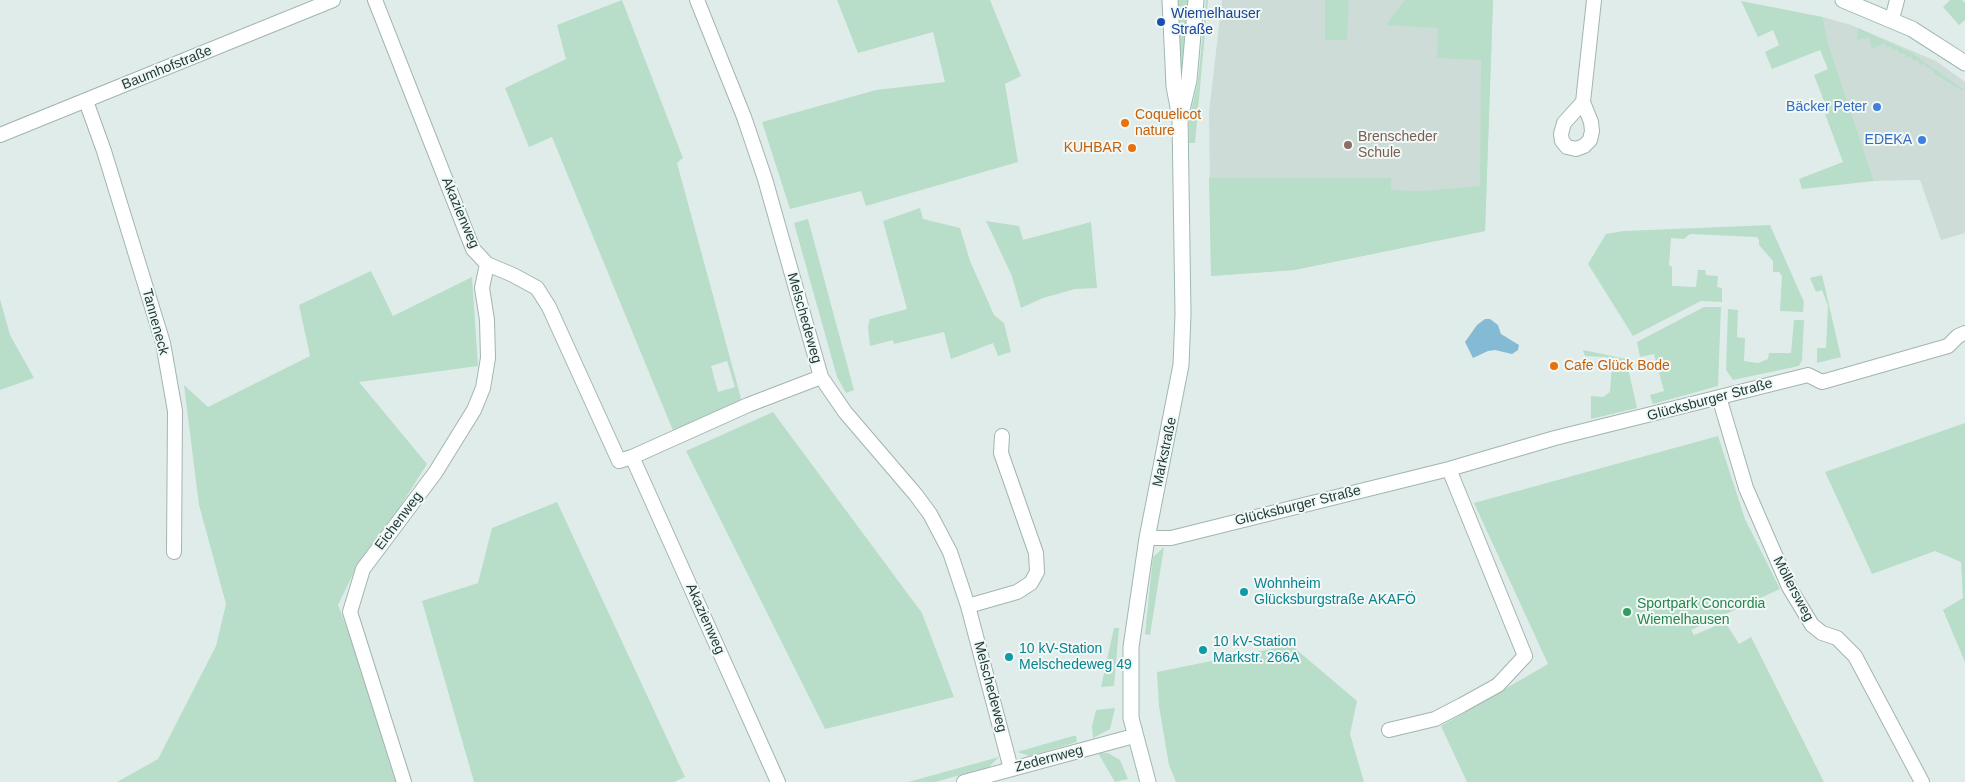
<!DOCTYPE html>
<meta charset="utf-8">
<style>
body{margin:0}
canvas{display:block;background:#e0ece9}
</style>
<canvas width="1965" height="782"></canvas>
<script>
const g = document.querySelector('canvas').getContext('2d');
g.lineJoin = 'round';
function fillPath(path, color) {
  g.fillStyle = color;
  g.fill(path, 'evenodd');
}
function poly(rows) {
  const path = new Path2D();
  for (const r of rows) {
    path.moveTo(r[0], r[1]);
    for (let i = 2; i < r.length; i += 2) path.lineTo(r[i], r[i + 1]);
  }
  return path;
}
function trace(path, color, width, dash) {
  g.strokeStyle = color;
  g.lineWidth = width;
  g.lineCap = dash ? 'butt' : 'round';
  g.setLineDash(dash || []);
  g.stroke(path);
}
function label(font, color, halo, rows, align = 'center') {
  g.font = font + ' Helvetica,sans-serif';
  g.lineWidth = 4;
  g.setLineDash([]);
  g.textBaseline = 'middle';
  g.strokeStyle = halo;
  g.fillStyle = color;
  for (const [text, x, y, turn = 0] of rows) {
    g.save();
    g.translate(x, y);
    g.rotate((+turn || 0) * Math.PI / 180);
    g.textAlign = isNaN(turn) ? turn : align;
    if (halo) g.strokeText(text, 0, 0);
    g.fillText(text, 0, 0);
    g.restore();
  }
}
const built = poly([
 [1222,0,1493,0,1485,231,1294,270,1211,276,1209,112],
 [1823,17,1851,25,1936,61,1965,82,1965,233,1941,240,1920,180,1874,181,1828,43]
]);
const green = poly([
 [622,0,683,158,677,163,742,402,674,433,552,137,529,147,505,88,566,59,557,25],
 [727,361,735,387,718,392,711,366],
 [837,0,990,0,1021,76,1005,84,1018,162,866,206,861,191,790,209,762,122,876,90,945,82,933,32,858,53],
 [1177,0,1188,0,1183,65,1179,65],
 [1206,0,1208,0,1195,143,1189,143,1189,120,1198,81],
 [1325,0,1349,0,1347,40,1325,40],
 [1405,0,1493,0,1485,231,1294,270,1211,276,1209,178,1391,178,1391,190,1422,191,1480,186,1481,60,1437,58,1438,28,1386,25],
 [1950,0,1962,0,1965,3,1965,20,1959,25,1943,7],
 [1741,1,1823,17,1828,43,1874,181,1802,189,1799,179,1843,162,1825,114,1829,114,1814,75,1828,69,1820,50,1772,69,1765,52,1779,45,1773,30,1758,37],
 [1858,28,1912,53,1964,90,1961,90,1935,74,1930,67,1927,68,1924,63,1920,65,1917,59,1914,61,1910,56,1907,58,1904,53,1900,54,1897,49,1894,51,1891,46,1887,48,1884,43,1872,49,1869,37,1857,40],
 [920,208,923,219,960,228,970,261,994,315,1004,323,1011,352,998,356,993,343,951,359,944,332,894,344,893,340,870,346,868,327,870,319,907,309,883,221],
 [808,219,854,390,846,393,837,377,794,223],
 [986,221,1019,226,1023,240,1091,222,1097,288,1075,289,1043,298,1021,308,1012,276],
 [1770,225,1804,302,1803,312,1780,311,1782,276,1779,272,1773,272,1773,261,1759,245,1759,240,1757,237,1690,234,1684,239,1671,238,1669,265,1672,267,1672,286,1696,287,1698,270,1705,270,1706,275,1718,276,1717,287,1722,288,1722,302,1701,301,1633,336,1588,264,1606,234,1624,231],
 [371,271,393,316,472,277,478,366,359,382,427,464,381,537,357,566,338,605,375,703,401,782,117,782,158,759,216,646,226,604,199,505,184,385,208,407,310,356,299,305],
 [1822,275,1841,357,1817,363,1817,348,1826,348,1828,306,1822,290,1816,292,1810,278],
 [0,299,10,335,34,378,0,390],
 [1704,307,1721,307,1718,386,1653,404,1650,395,1664,391,1654,354,1640,357,1637,342],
 [1728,309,1738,310,1737,337,1745,338,1744,361,1758,363,1768,359,1769,353,1791,353,1794,320,1804,320,1802,360,1799,366,1733,380,1726,370],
 [1583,350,1626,359,1637,408,1591,419,1591,396,1603,397,1610,392,1612,363,1606,357,1585,356],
 [773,412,922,613,954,697,825,729,686,451],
 [1965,423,1965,662,1943,610,1963,598,1961,562,1935,551,1872,574,1825,472],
 [1718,436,1745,519,1780,589,1691,630,1694,635,1725,622,1739,644,1751,637,1824,782,1467,782,1441,726,1548,664,1474,503],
 [557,502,685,777,674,782,474,782,422,601,478,583,492,528],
 [1164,547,1150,635,1145,634,1153,557],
 [1114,628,1119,628,1114,686,1101,687],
 [1291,645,1357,701,1350,734,1364,782,1176,782,1169,765,1159,706,1157,672],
 [1115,708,1110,729,1093,738,1092,726,1096,710],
 [1073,736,1076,736,1077,742,1030,756,1017,752],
 [1098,753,1108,753,1120,760,1128,779,1115,782],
 [999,757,989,767,935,782,908,782]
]);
const water = poly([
 [1485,319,1490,319,1498,325,1501,334,1519,345,1518,350,1512,354,1495,350,1488,351,1473,358,1465,342,1477,325]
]);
const street = poly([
 [375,0,473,249,487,264,513,275,537,288,549,307,619,461,632,457,638,470,778,782],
 [697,0,744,117,765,179,821,377,845,412,916,495,930,514,950,552,968,606,1011,769],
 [1892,19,1897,0],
 [86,101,104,151,163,343,175,411,174,552],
 [1583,102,1564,123,1561,134,1562,141,1567,147,1576,149,1584,146,1590,140,1592,131,1591,122,1583,102,1594,0],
 [0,135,333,0],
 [1719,397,1746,488,1789,587,1812,625,1822,633,1837,638,1855,656,1922,782],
 [632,457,748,405,821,377],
 [1147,538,1171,538,1449,469,1555,438,1808,375,1822,382,1948,346,1958,336,1965,333],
 [968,606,1017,592,1031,583,1037,572,1036,553,1001,453,1002,436],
 [1389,730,1435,719,1462,705,1498,685,1525,656,1449,469],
 [404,782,350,612,363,569,435,473,474,410,483,388,488,358,487,320,482,288,487,264],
 [964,782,1134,736]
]);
const secondary = poly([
 [1843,0,1912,29,1965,63],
 [1181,114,1189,80,1196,0],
 [1148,782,1131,718,1131,647,1147,538,1181,365,1183,314,1180,118,1174,86,1170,0]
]);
const markers = [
 [1161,22,5,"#1a4fb4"],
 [1877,107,5,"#3f7fe0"],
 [1125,123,5,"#e8710a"],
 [1922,140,5,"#3f7fe0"],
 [1348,145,5,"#8d6e63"],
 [1132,148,5,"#e8710a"],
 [1554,366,5,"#e8710a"],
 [1244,592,5,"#0f9aa8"],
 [1627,612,5,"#2e9e5b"],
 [1203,650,5,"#0f9aa8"],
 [1009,657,5,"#0f9aa8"]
];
const transitNames = [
 ["Wiemelhauser",1171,14],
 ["Straße",1171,30]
];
const streetNames = [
 ["Baumhofstraße",167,68,-22],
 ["Akazienweg",460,213,67],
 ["Melschedeweg",804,318,74],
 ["Tanneneck",155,322,75],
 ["Glücksburger Straße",1710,400,-15],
 ["Markstraße",1165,452,-78],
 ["Glücksburger Straße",1298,506,-14],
 ["Eichenweg",399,521,-53],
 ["Möllersweg",1793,589,62],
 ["Akazienweg",705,619,66],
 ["Melschedeweg",990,687,75],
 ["Zedernweg",1049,759,-15]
];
const shopNames = [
 ["Bäcker Peter",1867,107],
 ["EDEKA",1912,140]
];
const foodNames = [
 ["Coquelicot",1135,115],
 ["nature",1135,131],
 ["KUHBAR",1122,148,"right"],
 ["Cafe Glück Bode",1564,366]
];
const educationNames = [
 ["Brenscheder",1358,137],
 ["Schule",1358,153]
];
const cultureNames = [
 ["Wohnheim",1254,584],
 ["Glücksburgstraße AKAFÖ",1254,600],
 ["10 kV-Station",1213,642],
 ["Markstr. 266A",1213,658],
 ["10 kV-Station",1019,649],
 ["Melschedeweg 49",1019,665]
];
const leisureNames = [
 ["Sportpark Concordia",1637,604],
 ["Wiemelhausen",1637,620]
];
fillPath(built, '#cedcd8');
fillPath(green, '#b8dec9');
fillPath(water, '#85bad4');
trace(street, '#a3b4b1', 16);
trace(secondary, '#9eb8b3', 17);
trace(street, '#fff', 14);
trace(secondary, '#fff', 15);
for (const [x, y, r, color] of markers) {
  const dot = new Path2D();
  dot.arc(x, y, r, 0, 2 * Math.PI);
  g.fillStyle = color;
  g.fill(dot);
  trace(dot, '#f1f8f6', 2);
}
label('14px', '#164399', '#f1f8f6', transitNames, 'left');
label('14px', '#203d3a', '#f1f8f6', streetNames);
label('14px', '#366cbe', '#f1f8f6', shopNames, 'right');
label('14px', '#c56008', '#f1f8f6', foodNames, 'left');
label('14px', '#785e54', '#f1f8f6', educationNames, 'left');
label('14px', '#0d838f', '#f1f8f6', cultureNames, 'left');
label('14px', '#27864d', '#f1f8f6', leisureNames, 'left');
</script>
